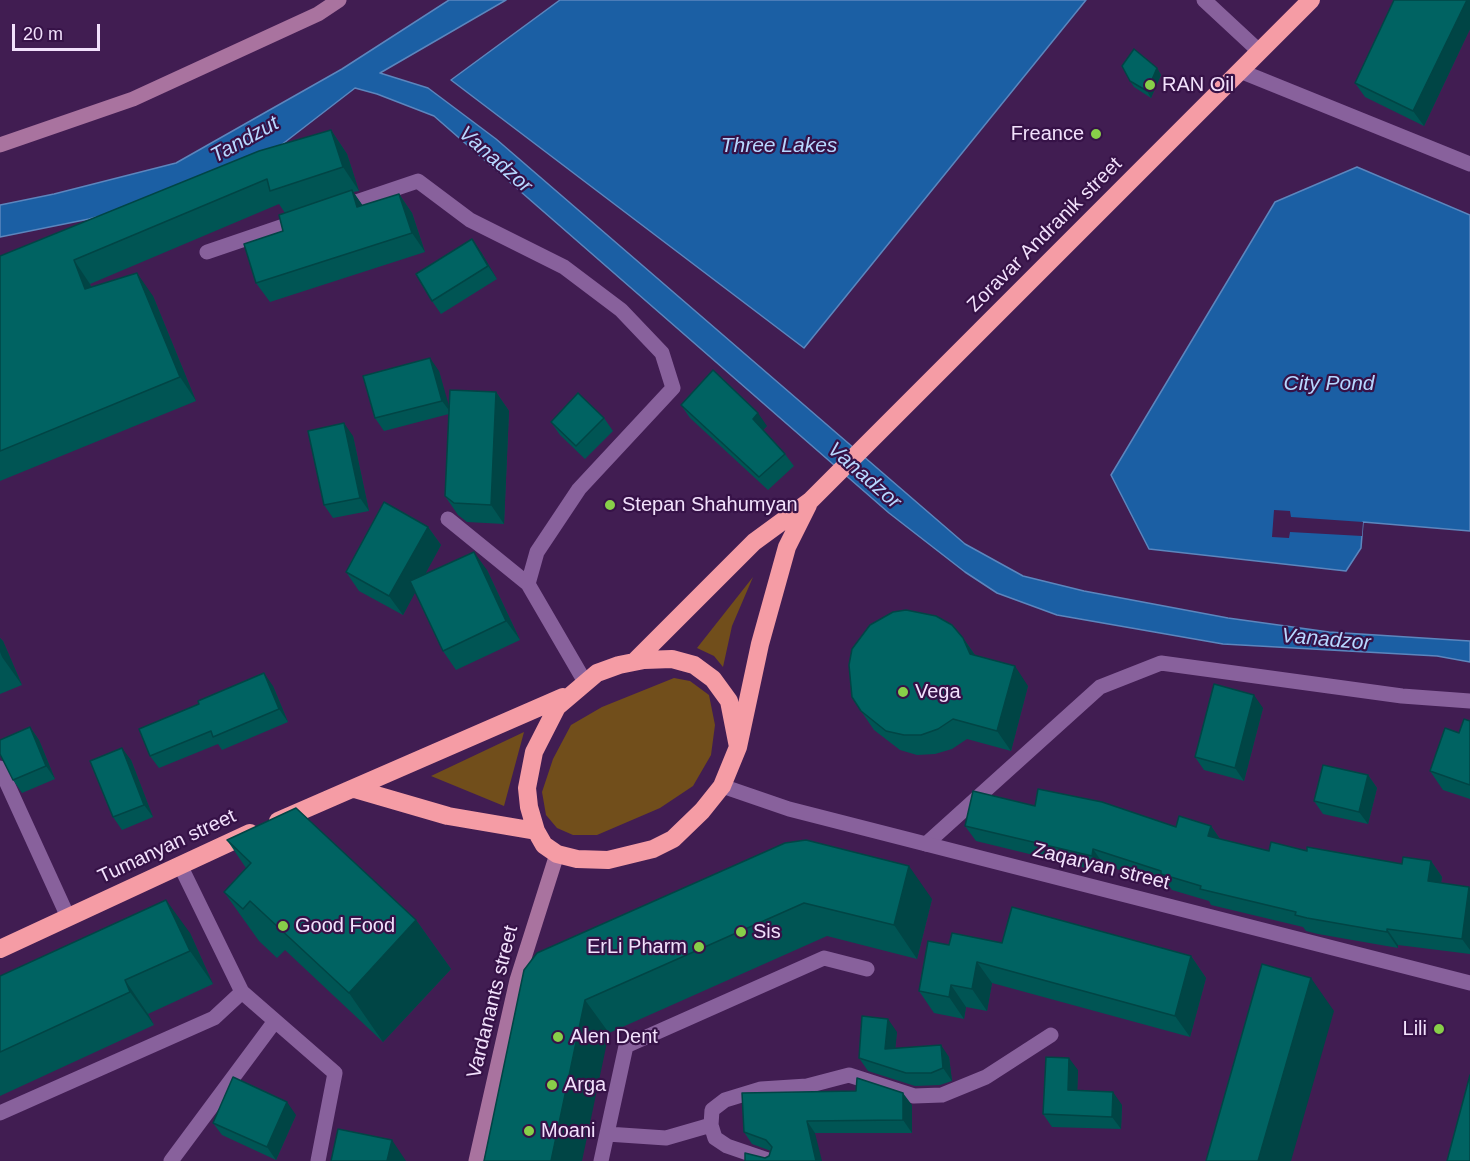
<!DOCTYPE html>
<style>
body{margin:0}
#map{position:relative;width:1470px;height:1161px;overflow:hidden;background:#411d52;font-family:Arial,sans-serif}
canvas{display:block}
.scale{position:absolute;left:12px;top:24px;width:88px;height:27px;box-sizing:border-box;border:3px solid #f2e1fc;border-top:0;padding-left:8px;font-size:18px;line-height:21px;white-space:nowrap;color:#f2e1fc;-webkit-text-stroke:4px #361247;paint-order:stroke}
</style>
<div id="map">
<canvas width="1470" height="1161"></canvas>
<div class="scale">20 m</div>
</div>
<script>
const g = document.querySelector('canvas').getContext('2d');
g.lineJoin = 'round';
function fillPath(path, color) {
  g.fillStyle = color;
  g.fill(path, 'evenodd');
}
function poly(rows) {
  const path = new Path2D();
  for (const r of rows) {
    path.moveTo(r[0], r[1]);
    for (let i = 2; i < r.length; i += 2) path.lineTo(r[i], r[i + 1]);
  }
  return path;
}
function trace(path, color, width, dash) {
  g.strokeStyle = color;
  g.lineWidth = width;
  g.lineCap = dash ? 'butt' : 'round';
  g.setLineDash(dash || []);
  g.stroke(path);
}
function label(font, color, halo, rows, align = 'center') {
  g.font = font + ' Arial,sans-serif';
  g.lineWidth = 4.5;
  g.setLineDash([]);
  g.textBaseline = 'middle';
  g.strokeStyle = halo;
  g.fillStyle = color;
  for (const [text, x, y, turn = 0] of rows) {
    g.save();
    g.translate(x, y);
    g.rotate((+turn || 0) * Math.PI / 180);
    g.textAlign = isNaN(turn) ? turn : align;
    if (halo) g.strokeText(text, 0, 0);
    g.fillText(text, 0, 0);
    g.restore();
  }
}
const green = poly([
 [753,577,732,626,723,667,714,656,697,648],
 [674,678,690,681,709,695,715,725,711,755,693,786,660,808,597,835,573,835,557,828,546,815,542,792,553,759,571,725,602,707],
 [524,732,504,806,431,776]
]);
const water = poly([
 [449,0,506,0,380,73,428,88,496,139,965,544,1023,576,1084,591,1228,618,1329,632,1470,641,1470,662,1437,656,1223,644,1057,615,997,593,965,572,889,513,434,116,377,94,355,88,276,149,133,207,89,219,0,237,0,205,54,194,176,163,342,69,449,0],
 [560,0,1086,0,804,348,451,80,560,0],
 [1357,167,1470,215,1470,531,1363,522,1361,548,1346,571,1149,549,1111,475,1275,202,1357,167]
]);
const pier = poly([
 [1274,510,1290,511,1291,517,1363,522,1362,536,1290,532,1289,538,1272,537]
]);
const lane = poly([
 [1240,71,1470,164],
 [341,207,418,181,470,220,564,267,621,310,662,353,673,388,579,489,537,552,528,584],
 [207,252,301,220],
 [448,519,528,584,585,682],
 [0,768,68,917],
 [926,844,1100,687,1161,663,1402,696,1470,701],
 [180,865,242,992,335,1073,318,1161],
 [0,1113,214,1018,242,992],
 [607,1134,666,1138,711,1125],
 [171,1161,275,1021],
 [601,1161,626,1046,824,958,867,969],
 [771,1161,727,1146,715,1138,711,1125,712,1110,725,1100,761,1089,807,1086,849,1075,914,1096,942,1095,986,1077,1051,1035]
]);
const street = poly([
 [1204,0,1260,52],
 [722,786,789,809,1470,983]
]);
const secondary = poly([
 [0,145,133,99,318,14,339,0],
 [476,1161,517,980,557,854]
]);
const highway = poly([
 [635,661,754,542,810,501,1311,0],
 [738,747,729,701,713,679,694,665,672,659,644,660,619,665,597,673,557,707,534,752,527,788,529,807,536,831,544,845,557,854,577,859,608,860,653,849,673,839,702,811,722,786,738,747,760,644,787,547,808,505],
 [355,789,448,816,536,831],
 [278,821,563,697],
 [0,949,250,833]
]);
const wall = poly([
 [1470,0,1470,29,1424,126,1365,97,1355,83],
 [1157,68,1161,75,1151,98,1134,87,1130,81],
 [331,130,347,154,359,191,353,192,363,206,399,194,412,213,425,252,270,302,256,283,283,231,285,213,279,204,90,284,91,287,153,296,196,401,0,481,0,256],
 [481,252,497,279,441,314,432,301],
 [439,371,449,408,496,392,509,411,504,524,467,522,458,515,445,496,449,414,384,431,375,418],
 [681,405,767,426,763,430,785,454,794,466,768,490,690,418],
 [604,418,613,431,585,459,560,435,551,422],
 [353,436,369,511,333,518,324,505],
 [428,527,441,545,425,574,487,570,520,640,456,670,443,651,415,592,403,615,359,591,346,572],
 [0,638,3,641,22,685,0,694],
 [963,638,975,655,1028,686,1011,751,967,739,952,749,935,754,917,755,900,750,874,730,861,711],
 [273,686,288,722,222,750,218,744,159,768,150,756],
 [1263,708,1244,781,1204,770,1195,757],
 [1470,721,1470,799,1443,790,1430,771,1459,733],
 [30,727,39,740,55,779,22,793,13,780],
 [131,760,153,817,122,830,113,817],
 [1368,775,1377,788,1368,824,1323,814,1314,801],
 [1035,806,1176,827,1211,826,1220,839,1269,851,1307,851,1402,864,1431,861,1442,877,1441,883,1470,888,1470,954,1398,945,1398,948,1318,934,1306,931,1303,927,1211,905,1209,901,1172,890,1169,886,1104,865,1103,872,976,841,965,826],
 [227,840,416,920,451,969,383,1042,285,950,277,958,259,941,224,892,246,868],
 [785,843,932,899,917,959,827,936,609,1033,524,970],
 [190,933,213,984,148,1014,154,1025,0,1096,0,976],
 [1002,943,1191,956,1206,978,1190,1037,992,983,987,1011,966,1007,964,1019,934,1013,919,991,949,945],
 [897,1032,895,1048,949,1057,952,1081,940,1085,915,1086,868,1071,859,1058],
 [1078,1070,1077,1090,1122,1105,1121,1129,1052,1127,1043,1114],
 [742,1093,912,1105,912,1133,815,1133,765,1158,769,1156,771,1151,752,1144,744,1132],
 [296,1115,276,1160,222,1135,213,1123]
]);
const shadedWall = poly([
 [1467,0,1470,0,1470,29,1424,126,1413,111],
 [1157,68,1161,75,1151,98,1147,91],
 [331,130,347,154,359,191,343,167],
 [352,190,365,209,357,207],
 [399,194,412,213,425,252,412,233],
 [472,239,481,252,497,279,488,266],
 [74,260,90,284,101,313,85,289],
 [137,273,153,296,196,401,180,377],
 [430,358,439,371,451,413,442,401],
 [496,392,509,411,504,524,491,505],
 [758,413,767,426,762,431,753,419],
 [344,423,353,436,369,511,360,498],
 [428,527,441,545,403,615,389,596],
 [474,552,487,570,520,640,506,621],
 [0,638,3,641,22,685,2,657,0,652],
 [963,638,977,658,970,654],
 [1015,666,1028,686,1011,751,997,731],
 [264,673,273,686,288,722,279,709],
 [1254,695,1263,708,1244,781,1235,768],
 [30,727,39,740,55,779,46,766],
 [122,748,131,760,153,817,144,805],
 [1368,775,1377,788,1368,824,1359,812],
 [1211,826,1222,842,1208,836],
 [1093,849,1104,865,1103,872,1092,856],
 [1431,861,1442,877,1439,896,1428,881],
 [909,866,932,899,917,959,894,925],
 [1469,887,1470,888,1470,950,1462,939],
 [166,900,190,933,213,984,190,951],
 [416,920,451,969,383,1042,349,993],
 [1387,929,1398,945,1398,948,1387,932],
 [1191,956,1206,978,1190,1037,1175,1016],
 [977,962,992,983,987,1011,972,989],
 [1311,978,1334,1011,1291,1161,1258,1161],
 [125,980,148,1014,154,1025,130,992],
 [951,985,966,1007,964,1019,949,997],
 [585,1000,609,1033,582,1161,551,1161],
 [888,1019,897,1032,894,1062,885,1049],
 [941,1045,949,1057,952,1081,943,1068],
 [1069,1058,1078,1070,1077,1103,1068,1090],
 [1113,1092,1122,1105,1121,1129,1112,1117],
 [903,1093,912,1105,912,1133,903,1120],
 [287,1102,296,1115,276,1160,267,1147],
 [807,1121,815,1133,822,1161,816,1161],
 [392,1140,406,1161,387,1161]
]);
const building = poly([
 [1394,0,1467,0,1413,111,1355,83,1394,0],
 [1134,49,1157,68,1147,91,1130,81,1122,66,1134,49],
 [331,130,343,167,270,191,267,179,74,260,85,289,137,273,180,377,0,451,0,256,259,151,331,130],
 [352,190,357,207,399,194,412,233,256,283,244,244,283,231,279,215,352,190],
 [472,239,488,266,432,301,416,274,472,239],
 [430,358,442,401,375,418,363,376,430,358],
 [713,370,758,413,753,419,785,454,759,477,681,405,713,370],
 [450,390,496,392,491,505,454,503,445,496,450,390],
 [578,393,604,418,576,446,551,422,578,393],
 [344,423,360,498,324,505,308,431,344,423],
 [384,502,428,527,389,596,346,572,384,502],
 [474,552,506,621,443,651,410,581,474,552],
 [906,610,936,616,952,625,963,638,970,654,1015,666,997,731,953,719,938,729,921,735,904,735,886,731,861,711,852,697,849,665,852,649,870,625,893,612,906,610],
 [264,673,279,709,213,737,211,731,150,756,139,729,199,704,198,701,264,673],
 [1214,684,1254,695,1235,768,1195,757,1214,684],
 [1464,719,1470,721,1470,785,1430,771,1445,728,1459,733,1464,719],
 [30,727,46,766,13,780,0,754,0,740,30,727],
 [122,748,144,805,113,817,90,761,122,748],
 [1323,765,1368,775,1359,812,1314,801,1323,765],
 [1038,789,1102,802,1176,827,1179,816,1211,826,1208,836,1269,851,1271,842,1307,851,1307,847,1402,864,1403,857,1431,861,1428,881,1469,887,1462,939,1387,929,1387,932,1307,918,1295,915,1296,912,1200,889,1201,886,1161,874,1161,871,1093,849,1092,856,965,826,973,791,1035,806,1038,789],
 [296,808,416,920,349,993,250,901,243,909,224,892,251,863,227,840,296,808],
 [806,840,909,866,894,925,804,903,585,1000,551,1161,484,1161,524,970,537,953,785,843,806,840],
 [166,900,190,951,125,980,130,992,0,1052,0,976,166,900],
 [1012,907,1191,956,1175,1016,977,962,972,989,951,985,949,997,919,991,928,941,949,945,952,933,1002,943,1012,907],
 [1262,964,1311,978,1258,1161,1206,1161,1262,964],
 [862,1016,888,1019,885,1049,941,1045,943,1068,931,1073,906,1073,859,1058,862,1016],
 [1046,1057,1069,1058,1068,1090,1113,1092,1112,1117,1043,1114,1046,1057],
 [1470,1075,1470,1161,1447,1161,1470,1075],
 [233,1077,287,1102,267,1147,213,1123,233,1077],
 [857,1078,903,1093,903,1120,807,1121,816,1161,745,1161,745,1153,765,1158,769,1156,772,1147,766,1140,744,1132,742,1093,856,1091,857,1078],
 [338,1129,392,1140,387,1161,331,1161,338,1129]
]);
const markers = [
 [1150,85,6,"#88cf49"],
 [1096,134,6,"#88cf49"],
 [610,505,6,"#88cf49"],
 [903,692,6,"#88cf49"],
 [283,926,6,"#88cf49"],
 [741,932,6,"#88cf49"],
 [699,947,6,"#88cf49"],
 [1439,1029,6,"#88cf49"],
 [558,1037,6,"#88cf49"],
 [552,1085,6,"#88cf49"],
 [529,1131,6,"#88cf49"]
];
const poiNames = [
 ["RAN Oil",1162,85],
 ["Freance",1084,134,"right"],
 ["Stepan Shahumyan",622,505],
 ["Vega",915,692],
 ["Good Food",295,926],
 ["Sis",753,932],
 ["ErLi Pharm",687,947,"right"],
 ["Lili",1427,1029,"right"],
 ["Alen Dent",570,1037],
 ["Arga",564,1085],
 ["Moani",541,1131]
];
const streetNames = [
 ["Zoravar Andranik street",1045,235,-45],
 ["Tumanyan street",167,847,-25],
 ["Zaqaryan street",1101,867,14],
 ["Vardanants street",493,1002,-76]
];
const waterNames = [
 ["Tandzut",245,140,-29],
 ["Three Lakes",779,146],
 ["Vanadzor",495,160,41],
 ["City Pond",1329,384],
 ["Vanadzor",864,476,41],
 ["Vanadzor",1326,640,5]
];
fillPath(green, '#714e1b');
fillPath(water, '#1b5fa4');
trace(water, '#5c86be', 1.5);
fillPath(pier, '#411d52');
trace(lane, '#88619c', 15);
trace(street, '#88619c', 15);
trace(secondary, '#a9739f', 15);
trace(highway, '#f59ca5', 18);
fillPath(wall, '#005554');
fillPath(shadedWall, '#004545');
fillPath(building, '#006362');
trace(building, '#004545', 1.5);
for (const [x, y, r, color] of markers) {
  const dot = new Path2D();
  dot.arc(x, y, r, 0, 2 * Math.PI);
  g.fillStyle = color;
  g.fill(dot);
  trace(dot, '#361247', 2);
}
label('20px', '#f2e1fc', '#361247', poiNames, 'left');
label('20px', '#f2e1fc', '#361247', streetNames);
label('italic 21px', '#b7d8ff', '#361247', waterNames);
</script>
